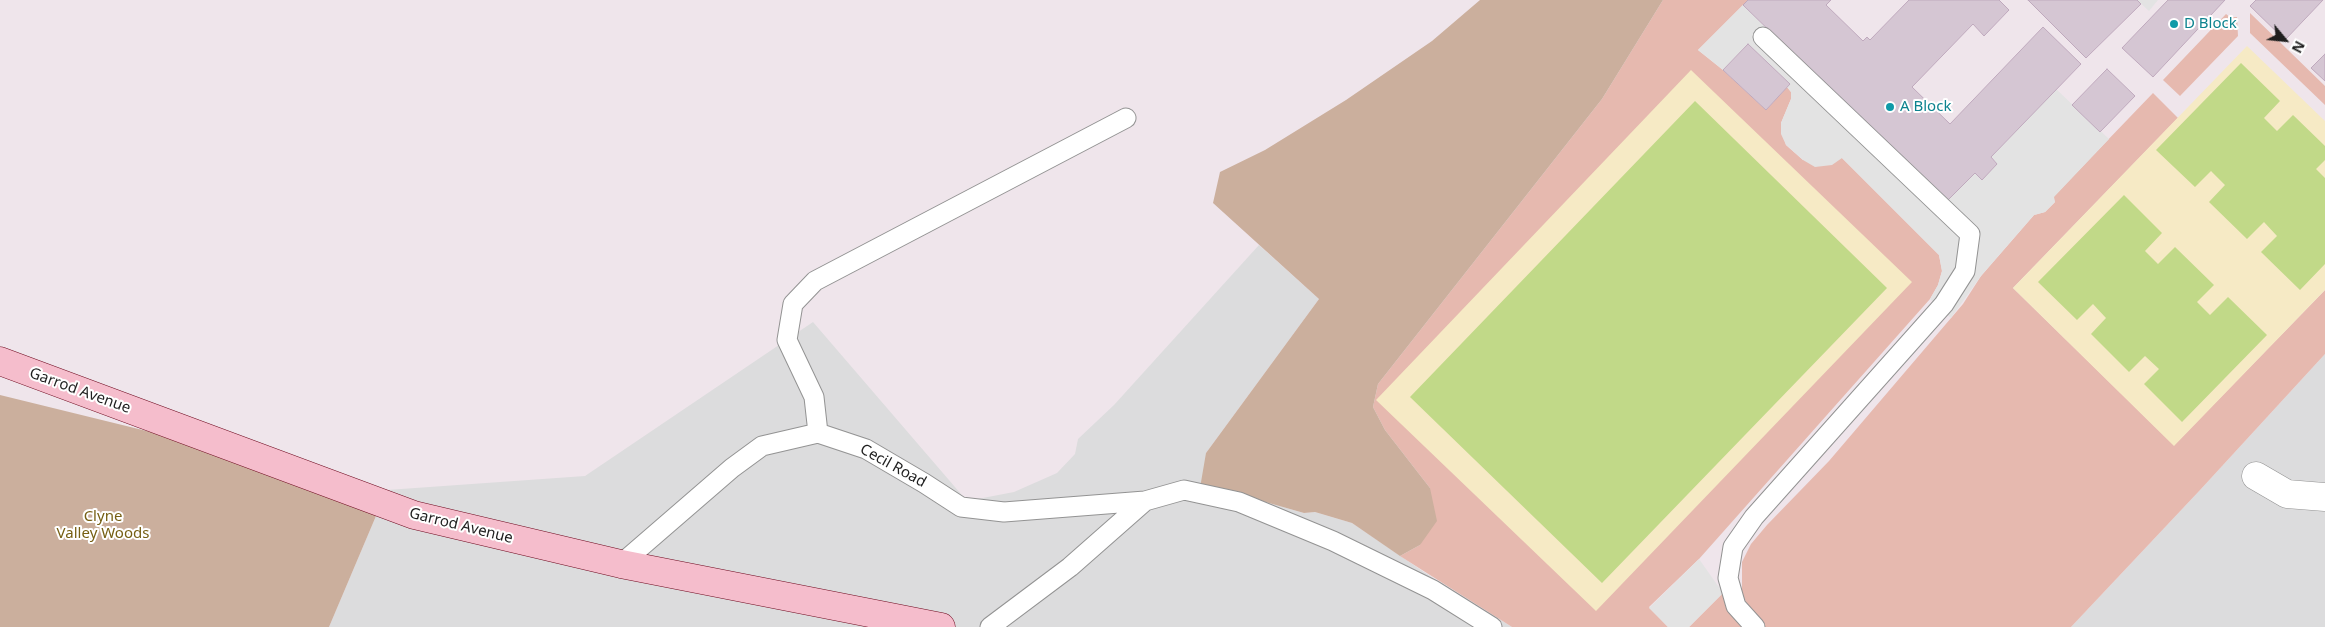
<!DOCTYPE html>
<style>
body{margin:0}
#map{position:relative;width:2325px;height:627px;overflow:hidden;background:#efe5eb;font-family:"Noto Sans",sans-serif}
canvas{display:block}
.north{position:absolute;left:2260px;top:15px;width:50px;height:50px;-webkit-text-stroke:4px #fff;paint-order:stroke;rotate:118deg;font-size:14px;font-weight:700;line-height:20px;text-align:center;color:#1f1f1f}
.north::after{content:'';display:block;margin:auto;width:18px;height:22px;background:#1f1f1f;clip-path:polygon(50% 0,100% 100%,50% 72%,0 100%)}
</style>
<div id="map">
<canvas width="2325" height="627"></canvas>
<div class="north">N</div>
</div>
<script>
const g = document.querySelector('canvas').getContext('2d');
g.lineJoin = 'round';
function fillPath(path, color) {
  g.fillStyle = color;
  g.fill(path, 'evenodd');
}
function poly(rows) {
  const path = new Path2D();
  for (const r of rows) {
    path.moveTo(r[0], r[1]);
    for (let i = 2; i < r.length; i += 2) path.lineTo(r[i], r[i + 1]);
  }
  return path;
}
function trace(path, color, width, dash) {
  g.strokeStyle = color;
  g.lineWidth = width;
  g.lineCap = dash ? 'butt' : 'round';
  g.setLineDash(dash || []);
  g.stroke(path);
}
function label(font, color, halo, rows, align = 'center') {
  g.font = font + ' "Noto Sans",sans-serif';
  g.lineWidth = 4;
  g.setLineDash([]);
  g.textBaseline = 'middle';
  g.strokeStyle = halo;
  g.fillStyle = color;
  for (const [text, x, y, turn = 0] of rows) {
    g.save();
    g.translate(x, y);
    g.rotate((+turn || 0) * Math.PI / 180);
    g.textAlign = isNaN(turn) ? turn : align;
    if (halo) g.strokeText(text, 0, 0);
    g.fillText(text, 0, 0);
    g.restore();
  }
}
const residential = poly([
 [1259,245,1319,299,1206,453,1256,499,1304,513,1315,512,1352,523,1424,572,1512,627,329,627,387,490,585,476,813,322,967,501,1014,492,1057,473,1075,454,1078,439,1114,405],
 [2325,354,2325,627,2071,627,2201,489]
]);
const grass = poly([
 [1663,0,1748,0,1698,50,1723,70,1766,110,1787,87,1791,92,1791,99,1781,123,1786,145,1803,160,1842,158,1939,255,1942,271,1938,285,1930,299,1699,559,1649,607,1668,627,1512,627,1400,556,1420,545,1430,488,1385,430,1373,407,1378,384,1602,99],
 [2250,13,2325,86,2325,105,2250,33],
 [2226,14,2230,17,2237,17,2238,36,2180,96,2163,80],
 [2153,93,2178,118,2013,288,2174,445,2325,290,2325,354,2201,489,2071,627,1765,627,1750,609,1742,595,1742,562,1751,544,1767,525,1829,461,1963,304,1981,276,2034,215,2045,212,2055,202,2053,197],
 [1723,593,1744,627,1689,627]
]);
const forest = poly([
 [1480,0,1663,0,1602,99,1378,384,1373,407,1385,430,1430,488,1437,521,1420,545,1400,556,1352,523,1315,512,1304,513,1255,499,1200,488,1206,453,1319,299,1213,203,1220,172,1265,150,1346,100,1432,41],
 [0,395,387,490,329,627,0,627]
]);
const park = poly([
 [2247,46,2325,121,2325,290,2174,446,2013,288],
 [1691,70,1912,282,1596,611,1376,400]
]);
const pitch = poly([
 [2241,63,2280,101,2264,118,2277,131,2293,115,2325,146,2325,160,2316,169,2325,178,2325,264,2300,290,2261,252,2277,236,2264,222,2247,239,2209,202,2225,185,2211,171,2195,187,2156,150],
 [1695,101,1887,288,1602,583,1410,397],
 [2124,195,2162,233,2145,251,2158,264,2175,247,2214,285,2197,302,2210,315,2228,297,2267,335,2182,422,2144,384,2159,369,2145,356,2129,372,2091,334,2106,318,2093,304,2077,320,2038,282]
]);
const parking = poly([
 [2137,0,2158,0,2149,11],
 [1743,5,1946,202,1975,173,1982,180,1997,164,1991,157,2056,89,2109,139,2054,197,2055,202,2045,212,2034,215,1981,276,1951,318,1930,299,1938,285,1942,271,1939,255,1842,158,1832,165,1815,167,1803,160,1786,145,1781,134,1781,123,1791,99,1791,92,1787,87,1790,84,1748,44,1723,70,1698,50],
 [1699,559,1723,593,1689,627,1668,627,1649,608]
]);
const building = poly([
 [1748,0,1831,0,1826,5,1863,41,1867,37,1870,40,1909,0,1999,0,2009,10,1984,36,1973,24,1912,87,1950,124,2043,27,2081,64,1991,157,1997,164,1982,180,1975,173,1946,202,1743,5,1748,0],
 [2028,0,2137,0,2141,4,2086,58,2028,0],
 [2168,0,2225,0,2153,77,2122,48,2168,0],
 [2256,0,2323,0,2285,40,2250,6,2256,0],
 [1748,44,1790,84,1766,110,1723,70,1748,44],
 [2325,54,2325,81,2311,68,2325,54],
 [2107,69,2135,96,2100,132,2072,105,2107,69]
]);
const service = poly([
 [818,433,814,397,787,340,793,304,815,281,1126,118],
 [621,564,732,468,762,446,818,433,866,449,924,483,961,507,1004,512,1145,501],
 [990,627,1070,567,1145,501,1184,490,1239,502,1333,541,1433,590,1492,627],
 [1755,627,1736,606,1728,578,1733,547,1754,517,1944,304,1965,271,1970,234,1763,37]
]);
const minor = poly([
 [2256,476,2287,494,2325,497]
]);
const secondary = poly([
 [0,361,414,515,621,564,941,627]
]);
const markers = [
 [2174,24,5,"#0f9aa8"],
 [1890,107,5,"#0f9aa8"]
];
const cultureNames = [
 ["D Block",2184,24],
 ["A Block",1900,107]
];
const streetNames = [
 ["Garrod Avenue",80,391,20],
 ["Cecil Road",893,466,29],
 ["Garrod Avenue",461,526,14]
];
const parkNames = [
 ["Clyne",103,517],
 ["Valley Woods",103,534]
];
fillPath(residential, '#dcdcdd');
fillPath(grass, '#e6b9af');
fillPath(forest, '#cbaf9d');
fillPath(park, '#f6eac5');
fillPath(pitch, '#c1d988');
fillPath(parking, '#e3e3e3');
fillPath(building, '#d5c6d3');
trace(building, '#bfa9bd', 1);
trace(service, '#939393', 21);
trace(minor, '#939393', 29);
trace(secondary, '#6f0c21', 29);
trace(service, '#fff', 19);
trace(minor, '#fff', 28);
trace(secondary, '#f5bdcc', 28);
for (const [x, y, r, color] of markers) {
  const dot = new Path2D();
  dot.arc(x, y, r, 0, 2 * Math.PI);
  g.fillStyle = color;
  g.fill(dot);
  trace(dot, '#fff', 2);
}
label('15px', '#0d838f', '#fff', cultureNames, 'left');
label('15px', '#1f1f1f', '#fff', streetNames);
label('15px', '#765f13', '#fff', parkNames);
</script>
